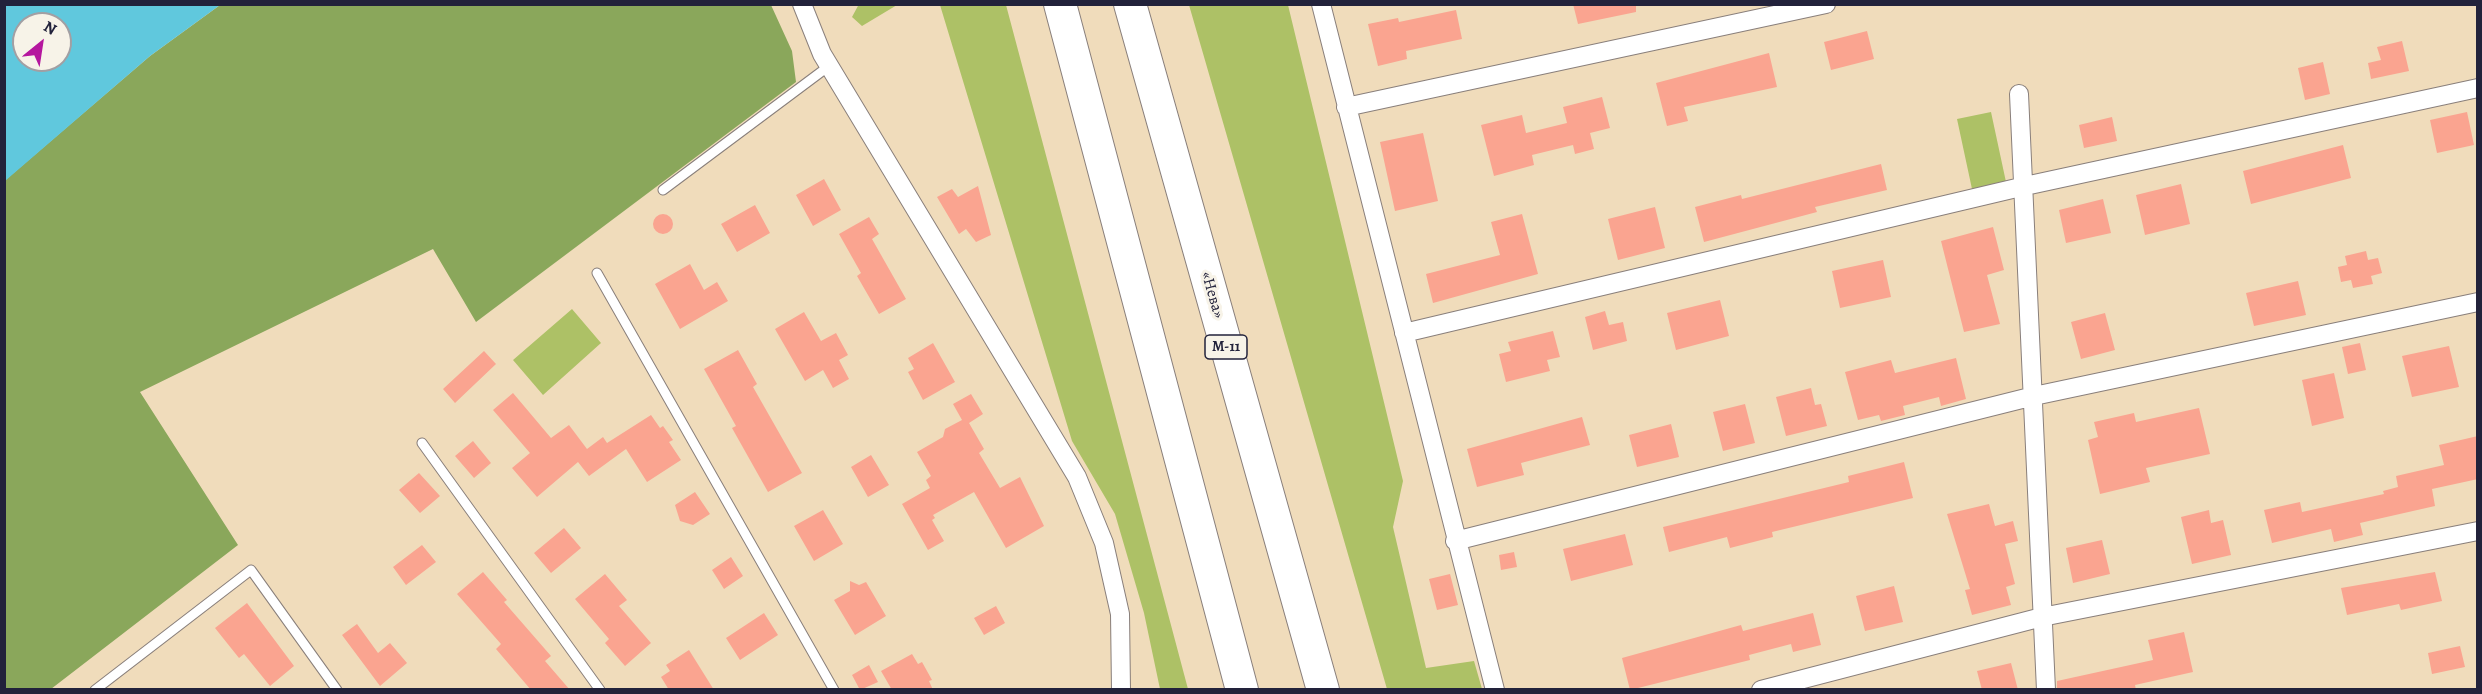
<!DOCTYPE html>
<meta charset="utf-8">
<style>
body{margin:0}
#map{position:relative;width:2482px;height:694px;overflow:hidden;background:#f0dcbb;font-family:Alegreya,serif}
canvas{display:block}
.frame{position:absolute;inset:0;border:6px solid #22223b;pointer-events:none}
.north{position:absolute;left:12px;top:12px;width:60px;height:60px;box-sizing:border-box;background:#f7f3e8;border:2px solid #a29fa3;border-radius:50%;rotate:30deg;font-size:16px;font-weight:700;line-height:24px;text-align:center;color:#22223b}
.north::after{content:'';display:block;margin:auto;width:21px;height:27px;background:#b5179e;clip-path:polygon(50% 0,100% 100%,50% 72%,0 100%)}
</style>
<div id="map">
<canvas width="2482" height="694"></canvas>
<div class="frame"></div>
<div class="north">N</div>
</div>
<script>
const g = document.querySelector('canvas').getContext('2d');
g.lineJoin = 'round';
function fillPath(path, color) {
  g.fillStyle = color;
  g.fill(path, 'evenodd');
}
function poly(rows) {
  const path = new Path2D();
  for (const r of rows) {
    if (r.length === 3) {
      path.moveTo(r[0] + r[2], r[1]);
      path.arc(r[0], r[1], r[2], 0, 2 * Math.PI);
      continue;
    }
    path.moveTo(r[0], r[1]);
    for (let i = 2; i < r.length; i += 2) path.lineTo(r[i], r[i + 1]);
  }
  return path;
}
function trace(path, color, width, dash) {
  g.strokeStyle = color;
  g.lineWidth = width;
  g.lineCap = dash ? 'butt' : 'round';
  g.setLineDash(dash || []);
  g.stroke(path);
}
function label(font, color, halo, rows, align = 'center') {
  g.font = font + ' Alegreya,serif';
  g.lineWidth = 6;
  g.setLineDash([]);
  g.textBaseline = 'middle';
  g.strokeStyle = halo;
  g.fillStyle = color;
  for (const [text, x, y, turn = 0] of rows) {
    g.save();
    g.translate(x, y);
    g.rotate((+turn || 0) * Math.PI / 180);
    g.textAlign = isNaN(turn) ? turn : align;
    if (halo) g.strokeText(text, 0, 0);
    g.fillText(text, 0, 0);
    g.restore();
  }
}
const green = poly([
 [859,4,897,4,897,5,862,26,852,17],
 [940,5,1006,5,1188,689,1160,689,1144,613,1115,514,1072,441],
 [1189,5,1288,5,1403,481,1393,527,1426,668,1474,661,1482,689,1387,689],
 [1991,112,2006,182,1972,189,1957,119],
 [572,309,601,343,543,395,513,360]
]);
const forest = poly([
 [220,5,771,5,792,51,796,82,476,322,433,249,140,392,238,545,51,689,5,689,4,181,150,56]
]);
const water = poly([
 [5,4,220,4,220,5,150,56,5,181],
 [24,24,60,24,60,60,24,60]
]);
const building = poly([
 [1573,4,1636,4,1636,12,1578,24],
 [1456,10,1462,39,1406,51,1407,59,1378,66,1368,24,1398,18,1399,22],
 [1867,31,1874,59,1831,70,1824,42],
 [2402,41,2409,71,2371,79,2368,63,2381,60,2377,47],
 [1769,53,1777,87,1684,107,1688,121,1667,126,1656,83],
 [2323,62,2330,94,2305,100,2298,68],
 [1602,97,1610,128,1590,133,1594,149,1575,154,1573,145,1532,155,1534,165,1494,176,1481,125,1522,115,1526,133,1567,123,1563,107],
 [2467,112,2474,145,2437,153,2430,120],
 [2112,117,2117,141,2084,148,2079,125],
 [1423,133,1438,201,1395,211,1380,142],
 [2343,145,2351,178,2251,204,2243,171],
 [1881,164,1887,190,1815,207,1817,212,1704,242,1695,207,1741,195,1742,199],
 [824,179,841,210,813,226,796,195],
 [2181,184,2190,224,2145,235,2136,195],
 [978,186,991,235,976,242,966,229,959,234,937,197,952,189,958,197],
 [2103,199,2111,233,2066,243,2059,210],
 [755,205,770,233,737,252,721,224],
 [1655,207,1665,248,1618,260,1608,219],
 [1522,214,1538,274,1433,303,1426,274,1500,255,1491,222],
 [663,224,10],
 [869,217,879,234,872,239,906,299,879,314,857,276,861,273,839,234],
 [1993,227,2004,270,1987,275,2000,324,1964,332,1941,241],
 [2366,251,2368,260,2378,258,2382,273,2371,276,2373,284,2353,288,2351,280,2341,282,2338,267,2347,265,2345,256],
 [1883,260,1891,297,1840,308,1832,271],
 [690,264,704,290,717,282,728,301,680,329,655,284],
 [2298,281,2306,315,2254,326,2246,293],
 [1720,300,1729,336,1676,350,1667,313],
 [1605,311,1609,325,1623,322,1627,341,1593,350,1585,317],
 [804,312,821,341,836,333,848,355,839,360,849,379,833,388,823,370,805,381,775,329],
 [2105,313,2115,350,2081,359,2071,322],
 [1553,331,1560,357,1547,360,1550,371,1506,382,1499,354,1511,351,1508,342],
 [933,343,955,382,923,400,908,372,914,369,908,358],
 [2360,343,2366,370,2348,374,2342,347],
 [2449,346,2459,387,2412,397,2402,356],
 [738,350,757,384,753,387,802,473,768,492,732,428,736,426,704,369],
 [484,351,496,364,455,403,443,389],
 [1956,358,1966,399,1941,406,1939,397,1903,406,1905,415,1881,421,1879,415,1858,420,1845,372,1891,360,1895,373],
 [2334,373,2344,418,2312,426,2302,380],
 [1811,388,1815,405,1821,404,1827,426,1786,436,1776,397],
 [513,393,551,438,569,425,587,449,603,437,607,443,651,415,660,428,663,426,673,440,669,442,681,460,647,482,626,449,589,476,578,462,537,497,512,468,530,453,493,410],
 [971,394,983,414,969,423,984,449,979,453,1000,488,1020,477,1044,526,1006,548,974,492,933,515,935,518,932,520,944,541,928,550,902,504,930,488,926,480,931,476,917,452,943,437,945,429,962,420,953,404],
 [1745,404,1755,443,1723,451,1713,412],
 [2199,408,2210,454,2146,468,2150,482,2100,494,2088,440,2098,437,2094,422,2134,413,2136,422],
 [1582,417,1590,445,1521,463,1524,475,1477,487,1467,449],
 [1671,424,1679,457,1637,467,1629,435],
 [2478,436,2478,479,2432,489,2435,506,2360,523,2363,535,2334,542,2331,529,2272,543,2264,510,2300,502,2302,512,2384,494,2383,491,2398,487,2396,476,2444,465,2439,445],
 [473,441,491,463,474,478,455,456],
 [871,455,889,485,868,497,851,467],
 [1904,462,1913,498,1772,532,1773,537,1730,548,1727,537,1669,552,1663,527,1849,482,1848,476],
 [419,473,440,496,420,513,399,490],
 [695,492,710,514,693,525,680,521,675,505],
 [1989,504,1995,526,2013,521,2018,541,2005,544,2015,584,2006,587,2011,605,1972,615,1965,590,1970,589,1947,514],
 [823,510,843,544,814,561,794,526],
 [2209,510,2211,523,2223,520,2231,555,2192,564,2181,517],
 [564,528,581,548,551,573,534,553],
 [1625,534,1633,565,1571,581,1563,549],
 [2102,540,2110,574,2073,583,2066,548],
 [422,545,436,562,406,585,393,567],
 [1514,552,1517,567,1501,570,1499,555],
 [731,557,743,576,724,589,712,570],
 [483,572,507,600,504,602,551,656,545,661,570,690,531,690,496,649,501,644,457,594],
 [2435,572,2442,601,2401,610,2399,604,2347,615,2341,588],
 [605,574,627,600,619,606,651,643,625,666,605,643,609,639,575,599],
 [1450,574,1458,605,1437,610,1429,579],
 [850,581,859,585,866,582,886,616,855,635,834,600,850,591],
 [1894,586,1903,622,1865,631,1856,596],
 [247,603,294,666,270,686,244,654,239,658,215,628],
 [996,606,1005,623,984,635,974,618],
 [764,613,778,635,740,660,726,638],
 [1813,613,1821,645,1793,652,1791,644,1749,655,1750,660,1630,690,1622,658,1741,625,1743,631],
 [357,624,378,653,390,643,407,663,380,686,342,635],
 [2184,632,2193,672,2135,685,2136,690,2057,690,2057,681,2153,660,2148,640],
 [2460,646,2465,667,2432,674,2428,653],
 [689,650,714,690,669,690,661,677,670,671,666,665],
 [912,654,918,664,922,662,932,680,929,681,933,690,892,690,881,671],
 [2011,663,2018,690,1982,690,1977,671],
 [869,665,878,682,860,690,852,675]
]);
const lane = poly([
 [663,190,829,66],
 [597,273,834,690],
 [422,443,600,690],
 [95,690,251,570,337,690]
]);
const street = poly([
 [802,4,822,54,1077,477,1104,543,1120,614,1121,690],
 [1321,4,1495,690],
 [2019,94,2046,690],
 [1346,107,1826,4],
 [1404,333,2025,186,2478,88],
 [1455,541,2034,396,2478,302],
 [1761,690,2042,617,2478,531]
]);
const highway = poly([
 [1060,4,1242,690],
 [1130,4,1323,690]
]);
const shields = [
 [1226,347,42]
];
const shieldNames = [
 ["М-11",1226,347]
];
const streetNames = [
 ["«Нева»",1212,295,74]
];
fillPath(green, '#adc166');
fillPath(forest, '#8aa75b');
fillPath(water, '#60c8dd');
fillPath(building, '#faa490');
trace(lane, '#897f7b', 11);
trace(street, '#897f7b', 20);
trace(highway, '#897f7b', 34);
trace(lane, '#fff', 9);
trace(street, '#fff', 18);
trace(highway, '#fff', 32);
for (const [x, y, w] of shields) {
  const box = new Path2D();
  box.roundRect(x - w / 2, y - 12, w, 24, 4.5);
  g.fillStyle = '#f7f3e8';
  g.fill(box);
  trace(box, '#22223b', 1.5);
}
label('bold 15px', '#22223b', null, shieldNames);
label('16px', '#22223b', '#f7f3e8', streetNames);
</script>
